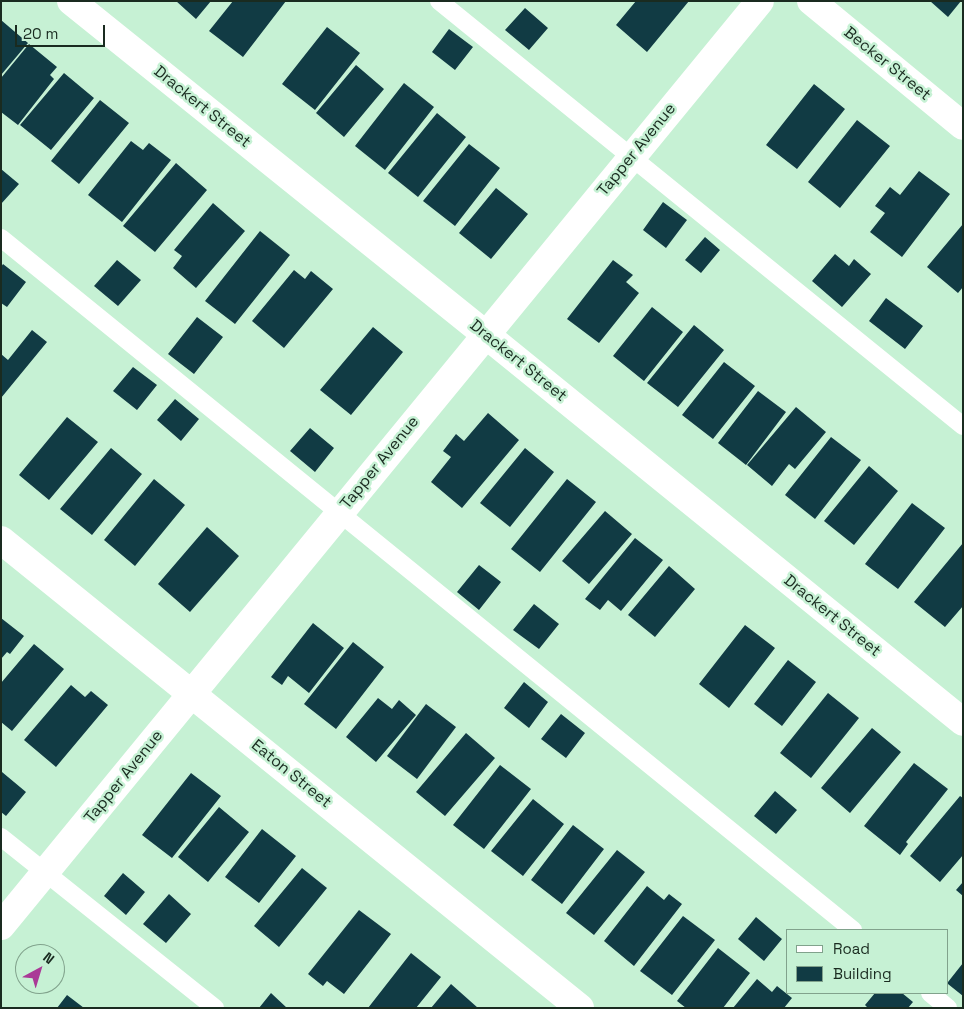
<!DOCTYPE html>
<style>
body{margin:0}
#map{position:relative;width:964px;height:1009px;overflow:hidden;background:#c6f1d4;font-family:"Space Grotesk",sans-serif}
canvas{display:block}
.frame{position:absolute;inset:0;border:2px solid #1a2b20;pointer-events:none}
.legend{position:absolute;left:786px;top:929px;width:162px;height:65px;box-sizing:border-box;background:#c6f1d4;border:1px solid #81a28c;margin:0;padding:6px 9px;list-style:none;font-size:15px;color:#1a2b20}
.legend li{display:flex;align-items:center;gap:10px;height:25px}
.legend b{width:25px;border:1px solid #81a28c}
.north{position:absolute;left:15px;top:944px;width:50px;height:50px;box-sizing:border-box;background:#c6f1d4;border:1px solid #81a28c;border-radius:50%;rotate:39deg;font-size:14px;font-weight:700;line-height:20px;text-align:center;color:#1a2b20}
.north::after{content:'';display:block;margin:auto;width:18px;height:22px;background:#aa3a97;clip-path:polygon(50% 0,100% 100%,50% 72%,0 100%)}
.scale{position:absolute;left:15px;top:25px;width:90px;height:22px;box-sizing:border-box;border:2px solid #1a2b20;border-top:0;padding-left:6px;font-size:15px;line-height:18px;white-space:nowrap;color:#1a2b20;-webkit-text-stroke:4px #c6f1d4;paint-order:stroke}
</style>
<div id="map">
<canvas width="964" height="1009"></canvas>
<div class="frame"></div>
<ul class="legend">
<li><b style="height:6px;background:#fff"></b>Road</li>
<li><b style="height:14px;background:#113b44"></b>Building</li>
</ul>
<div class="north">N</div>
<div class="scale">20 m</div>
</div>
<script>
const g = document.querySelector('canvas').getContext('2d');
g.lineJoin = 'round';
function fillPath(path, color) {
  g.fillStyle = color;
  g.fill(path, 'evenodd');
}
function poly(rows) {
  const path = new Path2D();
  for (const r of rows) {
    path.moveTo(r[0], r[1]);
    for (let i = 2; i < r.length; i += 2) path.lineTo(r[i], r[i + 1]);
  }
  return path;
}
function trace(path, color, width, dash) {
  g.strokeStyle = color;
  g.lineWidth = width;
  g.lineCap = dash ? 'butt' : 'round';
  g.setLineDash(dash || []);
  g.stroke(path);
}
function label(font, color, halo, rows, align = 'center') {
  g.font = font + ' "Space Grotesk",sans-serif';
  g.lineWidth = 5;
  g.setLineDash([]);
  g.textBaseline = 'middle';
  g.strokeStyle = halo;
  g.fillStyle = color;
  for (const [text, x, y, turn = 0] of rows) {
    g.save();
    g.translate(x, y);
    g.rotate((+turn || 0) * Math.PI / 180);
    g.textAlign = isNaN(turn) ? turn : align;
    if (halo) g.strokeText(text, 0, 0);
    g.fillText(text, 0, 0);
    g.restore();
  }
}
const building = poly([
 [176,1,211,1,196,19],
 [233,1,286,1,243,57,209,31],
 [636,1,689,1,647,52,616,25],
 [930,1,961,1,948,17],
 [525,8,548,28,529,50,505,30],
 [1,20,28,43,1,75],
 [327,27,360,53,315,110,282,84],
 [449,29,473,47,455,70,432,52],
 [29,44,57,67,50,75,54,79,18,125,1,112,1,78],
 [356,65,384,89,344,137,316,113],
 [64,73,94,98,51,150,20,125],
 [404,83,434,107,385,170,355,146],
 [814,84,845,109,797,169,766,145],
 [100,100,129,123,79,184,51,161],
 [437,113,466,137,418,197,388,173],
 [857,120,890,146,840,208,808,182],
 [131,141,143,150,149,143,171,160,122,222,88,195],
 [469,144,500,168,455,226,423,201],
 [176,163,207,190,155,252,123,226],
 [1,169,19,184,1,204],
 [919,171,950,194,902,257,870,232,885,213,875,206,890,187,900,195],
 [496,188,528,214,491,259,459,233],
 [663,202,687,220,666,248,643,230],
 [213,203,245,231,196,288,173,268,182,256,174,250],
 [963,224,963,287,958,293,927,267],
 [260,231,290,255,235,324,205,301],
 [705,237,720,250,701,273,685,260],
 [835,254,849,266,854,259,871,274,842,307,812,281],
 [117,260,141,280,118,306,94,286],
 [613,260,633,275,626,282,639,293,599,343,567,319],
 [3,264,26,282,7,307,1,303,1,267],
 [294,270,305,279,311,271,333,289,284,348,252,321],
 [886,298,923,326,905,349,869,321],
 [652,307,683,332,644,381,613,356],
 [197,317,223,337,194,374,168,354],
 [694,325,724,350,678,407,647,383],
 [373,327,403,352,351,415,320,390],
 [32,330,47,342,1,398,1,354,8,360],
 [724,362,755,386,713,439,682,415],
 [133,367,157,385,137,410,113,391],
 [758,391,786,412,746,465,718,443],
 [175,399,199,419,181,441,157,420],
 [796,407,826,432,795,469,789,464,772,486,747,465],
 [488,413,519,440,462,508,431,482,451,457,443,451,456,434,464,441],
 [67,417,98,442,49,500,19,475],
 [310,428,334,448,315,472,290,451],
 [831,437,861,460,815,519,785,495],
 [111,448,142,474,92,535,60,509],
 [525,448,554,472,510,527,480,503],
 [869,466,898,491,854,545,824,521],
 [154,479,185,505,135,566,104,540],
 [567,479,596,502,540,572,511,549],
 [912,503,945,528,898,589,865,564],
 [605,511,632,534,589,584,562,561],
 [207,527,239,556,190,612,158,584],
 [635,538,663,560,621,611,608,600,600,610,585,599],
 [963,543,963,606,945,627,914,602],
 [479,565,501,582,479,610,457,592],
 [669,566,695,589,655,637,628,615],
 [534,604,559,624,539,649,513,630],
 [1,618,24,636,10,654,7,652,1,659],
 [313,623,344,648,309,693,288,676,282,685,271,677],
 [745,625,775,648,729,708,699,684],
 [353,642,384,667,336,729,304,704],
 [34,644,64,669,12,731,1,722,1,683],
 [788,660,816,682,782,726,754,704],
 [524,682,548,702,529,728,504,708],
 [71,685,85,697,91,691,108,705,56,767,24,740],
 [828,693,859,718,811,778,780,753],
 [378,698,392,709,399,700,416,715,376,762,346,737],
 [426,704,456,727,417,779,387,756],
 [561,714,585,733,566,758,541,739],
 [872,728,901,752,850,813,821,788],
 [466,733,495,758,445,816,416,792],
 [914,763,948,789,906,842,908,844,900,855,864,826],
 [500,765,531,789,484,849,453,825],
 [2,772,26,792,6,816,1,812],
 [191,773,221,796,172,858,142,835],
 [775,791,797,810,776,834,754,816],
 [960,796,963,798,963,855,940,882,910,856],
 [533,799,564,824,523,876,491,851],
 [219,807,249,832,208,882,178,857],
 [573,825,604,849,562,904,531,880],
 [262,829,296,856,259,903,225,877],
 [617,850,645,872,594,935,566,913],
 [302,868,327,888,279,947,254,926],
 [123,873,145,892,126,915,104,896],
 [963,882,963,896,956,890],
 [647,886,664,900,669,894,682,904,634,966,604,941],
 [169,894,191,914,166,943,143,924],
 [359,910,391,934,344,994,327,981,323,986,308,974],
 [683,916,715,940,672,995,640,971],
 [756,917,782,939,764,961,738,939],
 [718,948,750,973,723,1008,686,1008,677,1001],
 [411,953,441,977,416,1008,368,1008],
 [963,963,963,996,948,984,948,982],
 [757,979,772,992,777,986,792,998,784,1008,733,1008],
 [451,984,478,1008,431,1008],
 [271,993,287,1008,259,1008],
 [875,993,902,993,913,1002,908,1008,868,1008,865,1005],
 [67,995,84,1008,57,1008]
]);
const service = poly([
 [439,1,963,426],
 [1,238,853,930],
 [1,837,215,1008],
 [930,993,948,1008]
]);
const minor = poly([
 [71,1,485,334,963,722],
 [811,1,963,126],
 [1,540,580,1008],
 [1,926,760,1]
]);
const streetNames = [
 ["Becker Street",887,64,39],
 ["Drackert Street",202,107,39],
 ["Tapper Avenue",637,150,-51],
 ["Drackert Street",518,361,39],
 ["Tapper Avenue",380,463,-51],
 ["Drackert Street",832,616,39],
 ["Eaton Street",291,774,39],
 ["Tapper Avenue",124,777,-51]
];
fillPath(building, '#113b44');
trace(service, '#fff', 18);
trace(minor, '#fff', 28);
label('16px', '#1a2b20', '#c6f1d4', streetNames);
</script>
